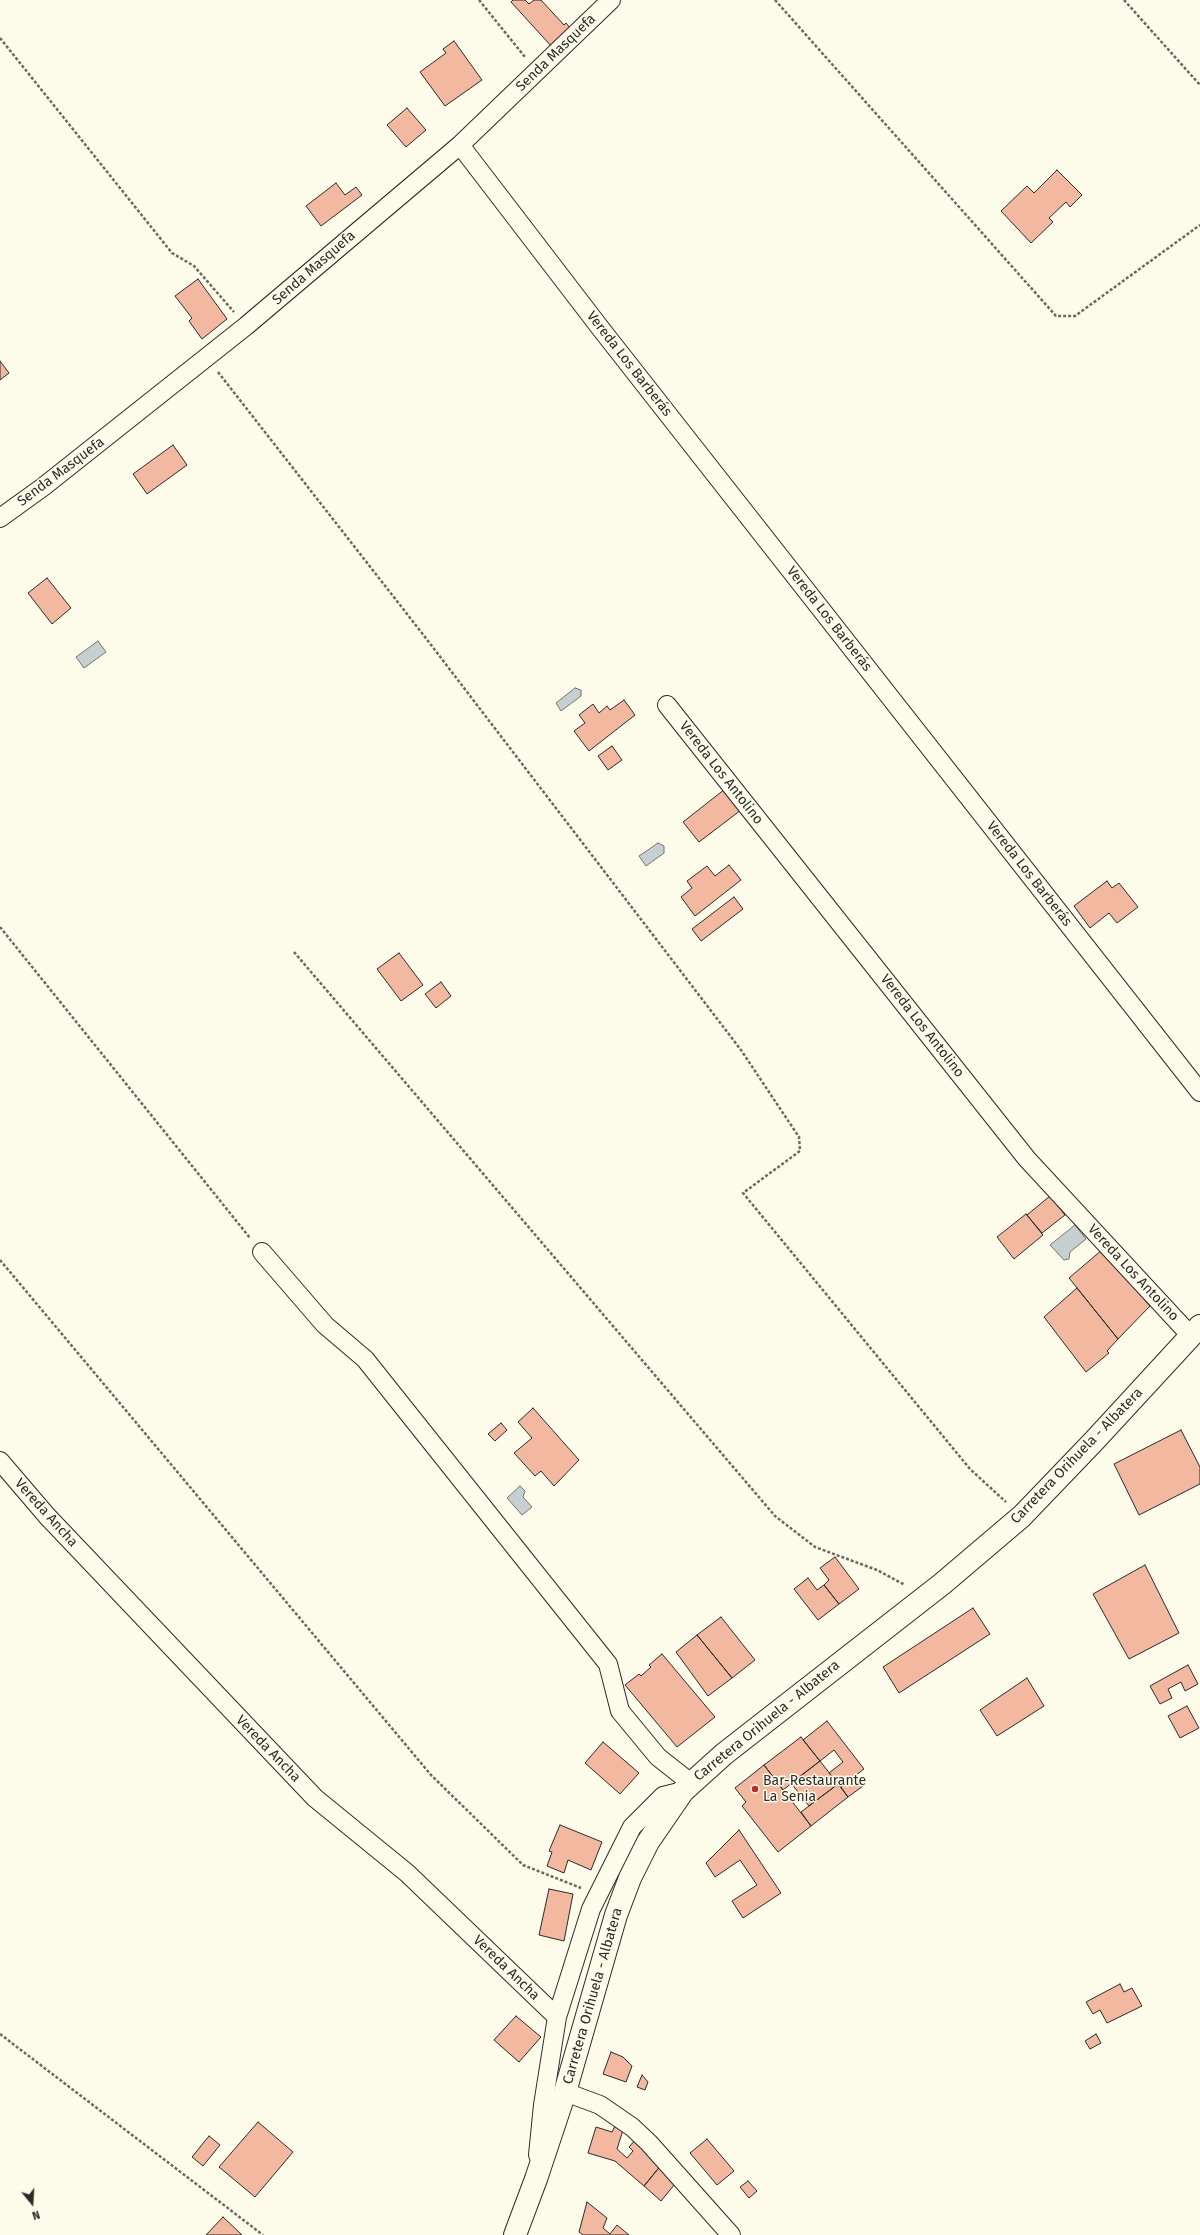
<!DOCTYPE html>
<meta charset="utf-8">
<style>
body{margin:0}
#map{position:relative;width:1200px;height:2235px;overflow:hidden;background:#fdfbea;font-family:"Fira Sans",sans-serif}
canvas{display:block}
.north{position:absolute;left:12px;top:2183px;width:40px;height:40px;-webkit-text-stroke:3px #fdfbea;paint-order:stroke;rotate:162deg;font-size:11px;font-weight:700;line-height:16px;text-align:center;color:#2b2b2b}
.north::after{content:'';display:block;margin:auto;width:14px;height:18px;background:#2b2b2b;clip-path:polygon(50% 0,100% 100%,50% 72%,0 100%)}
</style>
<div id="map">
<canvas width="1200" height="2235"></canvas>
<div class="north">N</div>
</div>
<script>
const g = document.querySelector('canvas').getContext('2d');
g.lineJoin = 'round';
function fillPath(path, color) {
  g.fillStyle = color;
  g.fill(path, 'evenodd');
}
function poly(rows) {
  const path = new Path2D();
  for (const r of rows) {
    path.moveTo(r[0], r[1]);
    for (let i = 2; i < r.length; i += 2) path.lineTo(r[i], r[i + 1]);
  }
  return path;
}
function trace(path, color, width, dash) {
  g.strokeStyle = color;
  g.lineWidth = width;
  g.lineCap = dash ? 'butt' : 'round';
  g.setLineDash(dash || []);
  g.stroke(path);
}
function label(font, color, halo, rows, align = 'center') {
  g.font = font + ' "Fira Sans",sans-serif';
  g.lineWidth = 3;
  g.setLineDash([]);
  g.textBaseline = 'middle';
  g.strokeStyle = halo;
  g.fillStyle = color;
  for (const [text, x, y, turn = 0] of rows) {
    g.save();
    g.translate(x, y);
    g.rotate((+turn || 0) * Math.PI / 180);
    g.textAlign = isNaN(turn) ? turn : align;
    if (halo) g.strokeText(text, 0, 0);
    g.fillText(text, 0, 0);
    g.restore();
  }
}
const water = poly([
 [98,641,106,652,84,668,76,657,98,641],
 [575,688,581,690,581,696,561,711,556,703,575,688],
 [658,843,664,846,664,853,646,866,639,856,658,843],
 [1075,1225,1086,1239,1070,1252,1069,1259,1064,1260,1050,1245,1075,1225],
 [520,1486,525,1491,523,1497,532,1507,522,1515,507,1498,520,1486]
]);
const building = poly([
 [513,0,525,0,529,4,534,0,541,0,564,25,566,23,571,29,552,47,511,2,513,0],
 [454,41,482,80,445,106,420,72,446,53,443,49,454,41],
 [407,108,426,130,406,147,387,125,407,108],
 [1057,170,1082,195,1070,207,1066,202,1049,218,1053,222,1031,243,1001,211,1027,186,1034,193,1057,170],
 [336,183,345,195,356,187,362,195,321,226,306,206,336,183],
 [198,279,227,319,202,339,189,321,192,318,175,296,198,279],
 [0,361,9,373,0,380,0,361],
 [173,445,187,465,147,494,133,474,173,445],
 [47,578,71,608,52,624,28,593,47,578],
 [624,700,635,715,589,751,574,731,585,723,579,715,593,704,599,713,607,706,610,710,624,700],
 [612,746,622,760,608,770,598,756,612,746],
 [725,789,741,810,699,842,683,822,725,789],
 [729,865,741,880,695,916,681,897,692,888,687,881,707,866,715,876,729,865],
 [1107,881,1112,888,1119,883,1138,907,1117,923,1109,913,1090,928,1074,906,1107,881],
 [734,897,743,909,701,941,692,929,734,897],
 [399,953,423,985,401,1001,377,969,399,953],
 [441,982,451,996,436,1008,425,994,441,982],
 [1050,1196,1065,1215,1042,1233,1027,1215,1050,1196],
 [1026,1214,1043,1235,1014,1259,997,1237,1026,1214],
 [1102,1250,1150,1306,1118,1339,1069,1278,1102,1250],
 [1077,1288,1118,1339,1107,1351,1109,1353,1086,1372,1044,1317,1077,1288],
 [533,1408,579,1460,554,1486,541,1471,535,1476,514,1453,532,1438,518,1422,533,1408],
 [501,1423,507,1430,495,1441,488,1434,501,1423],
 [1181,1430,1200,1467,1200,1484,1139,1515,1114,1464,1181,1430],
 [835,1557,859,1589,839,1604,824,1585,829,1580,820,1568,835,1557],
 [1145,1565,1179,1633,1129,1659,1093,1594,1145,1565],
 [808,1578,817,1590,824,1585,839,1604,818,1620,794,1589,808,1578],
 [973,1608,990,1634,899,1693,883,1667,973,1608],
 [721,1617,755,1660,732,1678,697,1635,721,1617],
 [697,1635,732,1678,708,1696,676,1652,697,1635],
 [662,1654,715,1717,677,1747,625,1685,639,1674,641,1676,651,1667,649,1665,662,1654],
 [1188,1665,1198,1684,1185,1691,1181,1682,1168,1689,1172,1698,1160,1704,1150,1686,1188,1665],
 [1027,1678,1044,1706,997,1736,980,1710,1027,1678],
 [1187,1706,1199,1728,1180,1738,1168,1716,1187,1706],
 [827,1721,864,1769,841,1787,829,1773,843,1762,834,1750,820,1761,803,1740,827,1721],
 [801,1737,820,1761,783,1790,764,1765,801,1737],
 [603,1742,639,1773,620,1794,585,1763,603,1742],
 [820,1761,838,1784,809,1806,791,1783,820,1761],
 [764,1765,811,1826,778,1852,742,1806,746,1802,735,1788,764,1765],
 [855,1775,863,1786,848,1797,841,1787,855,1775],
 [838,1784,848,1797,811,1826,801,1812,838,1784],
 [560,1825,602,1842,591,1870,568,1860,564,1873,547,1866,552,1852,549,1851,560,1825],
 [739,1830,781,1893,743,1918,732,1901,757,1885,740,1860,715,1877,706,1863,739,1830],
 [549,1889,573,1894,564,1941,539,1935,549,1889],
 [1120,1984,1124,1992,1132,1988,1142,2006,1107,2023,1100,2010,1093,2014,1086,2002,1120,1984],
 [516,2016,541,2037,519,2062,494,2040,516,2016],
 [1096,2034,1101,2043,1090,2049,1085,2041,1096,2034],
 [611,2052,623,2057,632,2066,626,2082,603,2074,611,2052],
 [642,2075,648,2082,645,2090,637,2087,642,2075],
 [258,2122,293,2152,255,2197,219,2167,258,2122],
 [616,2124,623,2130,617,2149,627,2158,633,2151,629,2147,635,2140,662,2164,644,2186,615,2161,588,2153,596,2127,612,2132,616,2124],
 [209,2136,220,2145,203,2166,192,2157,209,2136],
 [707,2139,734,2171,717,2185,690,2153,707,2139],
 [662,2164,679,2179,661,2201,644,2186,662,2164],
 [748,2181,757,2191,749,2198,740,2187,748,2181],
 [587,2202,607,2218,603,2228,610,2234,617,2225,629,2235,583,2235,579,2232,587,2202],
 [223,2217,242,2235,206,2235,223,2217]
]);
const path = poly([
 [479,0,525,57],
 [775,0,1056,316,1075,316,1200,225],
 [1124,0,1200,85],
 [0,38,172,253,194,266,234,312],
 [218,372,425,637,741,1050,799,1137,800,1151,743,1193,970,1469,1006,1502],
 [0,927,250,1238],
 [294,952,775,1516,815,1547,877,1570,905,1585],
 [0,1260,431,1775,523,1865,581,1888],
 [0,2034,263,2235]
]);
const street = poly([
 [460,145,601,329,1200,1092],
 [0,518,43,487,246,326,460,145,611,0],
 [667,705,1027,1159,1191,1336],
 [262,1252,325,1325,365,1359,608,1664,620,1711,658,1757,691,1783],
 [0,1461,47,1516,315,1798,407,1873,557,2017],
 [565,2092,600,2105,632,2127,649,2143,731,2235],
 [538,2155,543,2105,557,2017,591,1909,632,1827,663,1796,683,1791]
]);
const secondary = poly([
 [515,2235,536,2179,565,2092,616,1915,630,1878,648,1842,683,1791,724,1754,942,1584,1022,1516,1094,1441,1200,1326]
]);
const markers = [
 [755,1789,4,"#c62828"]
];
const streetNames = [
 ["Senda Masquefa",556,53,-44],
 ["Senda Masquefa",314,268,-41],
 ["Vereda Los Barberás",629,364,52],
 ["Senda Masquefa",61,472,-37],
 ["Vereda Los Barberás",829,619,52],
 ["Vereda Los Antolino",721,773,52],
 ["Vereda Los Barberás",1029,874,52],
 ["Vereda Los Antolino",922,1026,52],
 ["Vereda Los Antolino",1133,1273,47],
 ["Carretera Orihuela - Albatera",1077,1456,-46],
 ["Vereda Ancha",46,1513,48],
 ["Carretera Orihuela - Albatera",767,1721,-39],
 ["Vereda Ancha",268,1749,46],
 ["Vereda Ancha",506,1968,44],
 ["Carretera Orihuela - Albatera",593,1996,-74]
];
const poiNames = [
 ["Bar-Restaurante",763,1781],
 ["La Senia",763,1797]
];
fillPath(water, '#c7d0d0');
trace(water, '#74746e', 1);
fillPath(building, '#f2b8a0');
trace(building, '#2b2b2b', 1);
trace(street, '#2b2b2b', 20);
trace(secondary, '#2b2b2b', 24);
trace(path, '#6a6964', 2.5, [3, 2]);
trace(street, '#fdfbea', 18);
trace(secondary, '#fdfbea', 22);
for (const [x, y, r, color] of markers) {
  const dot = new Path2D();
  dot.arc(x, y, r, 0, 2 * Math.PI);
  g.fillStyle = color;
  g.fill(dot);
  trace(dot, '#fdfbea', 1.5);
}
label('14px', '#2b2b2b', '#fdfbea', streetNames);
label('14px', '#2b2b2b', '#fdfbea', poiNames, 'left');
</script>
